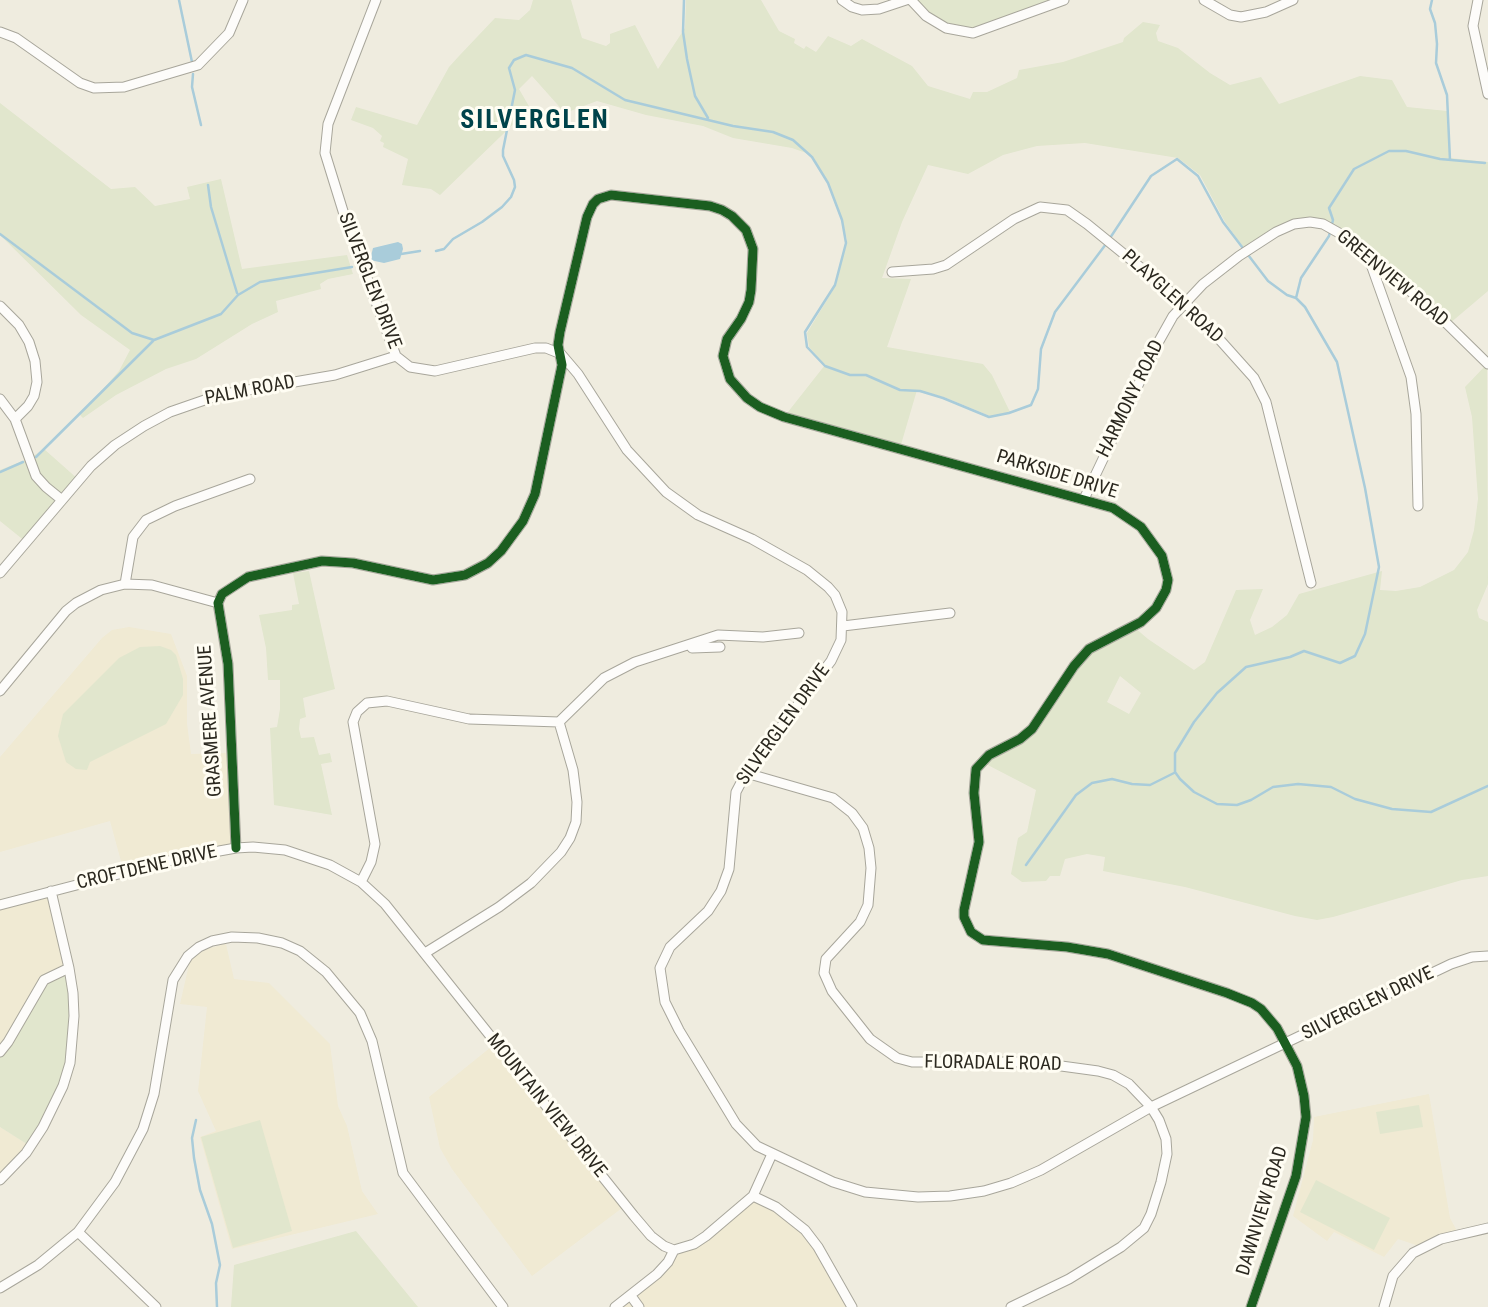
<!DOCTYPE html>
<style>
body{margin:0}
canvas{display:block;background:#efecdf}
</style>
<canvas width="1488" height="1307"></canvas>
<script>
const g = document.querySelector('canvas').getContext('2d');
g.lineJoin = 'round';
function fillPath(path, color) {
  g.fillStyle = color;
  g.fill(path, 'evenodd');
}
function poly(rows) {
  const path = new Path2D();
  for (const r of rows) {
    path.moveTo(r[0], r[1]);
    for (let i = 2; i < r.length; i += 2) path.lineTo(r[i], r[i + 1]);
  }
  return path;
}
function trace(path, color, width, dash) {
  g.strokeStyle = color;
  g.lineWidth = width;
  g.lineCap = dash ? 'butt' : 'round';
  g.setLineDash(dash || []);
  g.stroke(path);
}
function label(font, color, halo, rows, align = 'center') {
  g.font = font + ' "Roboto Condensed",sans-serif';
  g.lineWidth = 6;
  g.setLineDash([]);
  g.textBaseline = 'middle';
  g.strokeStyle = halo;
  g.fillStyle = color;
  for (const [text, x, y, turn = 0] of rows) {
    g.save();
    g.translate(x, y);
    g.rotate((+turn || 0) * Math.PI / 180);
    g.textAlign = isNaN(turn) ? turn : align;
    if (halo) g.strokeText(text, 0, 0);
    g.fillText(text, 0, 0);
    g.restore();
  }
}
const built = poly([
 [129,627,171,634,187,676,187,724,191,754,226,753,226,756,233,756,236,848,124,872,110,821,0,852,0,757,102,638,112,630],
 [51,891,69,967,0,1051,0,905],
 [226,944,234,979,269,983,330,1044,338,1106,347,1126,362,1191,378,1214,232,1249,200,1137,216,1131,198,1091,207,1007,180,1004,190,960,206,949],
 [496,1043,626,1205,532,1276,452,1169,440,1148,429,1097],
 [1429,1094,1450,1218,1457,1231,1419,1246,1398,1239,1384,1257,1334,1232,1327,1241,1293,1216,1313,1140,1314,1117],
 [0,1127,30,1146,0,1180],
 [753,1196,796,1220,853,1307,615,1307,631,1296,674,1250,694,1244]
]);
const green = poly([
 [533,0,571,0,582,38,606,46,610,43,610,34,635,25,658,69,685,28,686,0,761,0,779,31,795,39,794,43,804,49,806,46,816,52,828,36,851,46,862,39,912,66,928,86,970,99,973,92,987,92,1017,78,1019,70,1063,62,1123,42,1124,38,1143,22,1160,25,1156,33,1158,41,1178,48,1210,73,1230,85,1261,77,1279,104,1360,76,1392,80,1407,107,1447,111,1450,158,1488,162,1488,291,1449,324,1348,238,1310,220,1246,251,1225,222,1200,175,1178,158,1085,143,1037,146,1003,155,968,174,928,165,902,222,882,278,911,279,887,347,983,364,992,375,1010,412,990,416,944,397,917,390,900,448,784,417,825,365,809,347,807,333,836,285,847,240,842,219,828,182,812,155,792,148,733,138,703,126,646,115,597,101,565,113,532,76,519,89,530,108,440,195,431,189,402,185,408,159,383,147,384,143,380,141,382,136,373,128,351,120,356,107,417,125,449,67,459,56,495,18,519,20,530,10],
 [911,0,1066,0,992,28,955,32],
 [0,103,111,189,135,187,155,206,190,199,187,187,221,179,242,269,347,255,353,274,328,279,320,284,321,289,276,301,278,312,252,324,196,359,166,369,116,395,83,418,80,415,119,371,130,350,81,315,0,235],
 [1487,364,1488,584,1477,610,1479,618,1488,622,1488,876,1462,880,1333,917,1317,920,1295,916,1185,887,1103,871,1105,857,1087,854,1065,859,1060,876,1050,876,1046,881,1022,882,1011,874,1018,838,1027,832,1036,790,982,762,1020,739,1085,654,1134,627,1148,639,1194,670,1205,662,1236,590,1263,589,1250,620,1255,635,1272,627,1287,615,1299,594,1382,571,1380,590,1396,591,1420,587,1454,570,1468,552,1474,530,1478,499,1472,417,1465,387],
 [1120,676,1141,693,1129,714,1107,702],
 [44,449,79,480,26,542,0,521,0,470,30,458],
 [309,571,335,689,303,698,306,717,300,719,299,729,301,738,314,737,319,755,330,753,332,762,321,764,332,815,274,805,270,728,277,727,280,709,280,680,268,680,266,648,259,615,292,610,292,605,299,604,293,573],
 [160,646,171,650,176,655,183,679,183,695,166,724,90,762,87,770,76,769,66,762,58,736,63,714,119,658,140,647],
 [69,968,73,992,70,1063,30,1146,0,1127,0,1051,38,987],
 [1419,1105,1423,1127,1380,1134,1376,1112],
 [260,1120,292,1231,233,1248,201,1137],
 [1316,1180,1390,1218,1374,1250,1300,1212],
 [356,1231,418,1307,231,1307,234,1265]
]);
const water = poly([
 [398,242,402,244,403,249,400,259,384,263,370,260,373,248]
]);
const stream = poly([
 [179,0,192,62],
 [684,0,683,32,687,59,695,96,708,118],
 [1432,0,1430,9,1435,23,1437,44,1436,63,1447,95,1450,160],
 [193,74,192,87,201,125],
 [208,185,211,207,237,293],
 [0,234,132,333,154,340,221,314,238,295,260,282,352,267],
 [1110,238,1151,176,1177,159,1198,176,1223,222,1268,281,1287,295,1296,298,1305,307,1337,362,1365,488,1379,567,1365,634,1355,656,1340,663,1304,651,1290,657,1246,667,1217,693,1194,722,1175,753,1175,772,1180,779,1194,792,1217,804,1237,805,1251,800,1273,787,1298,784,1331,787,1355,799,1392,809,1431,812,1488,786],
 [436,251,444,249,453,239,482,222,502,207,511,197,515,187,514,180,503,156,503,150,515,90,509,68,514,60,526,55,572,68,625,100,733,126,773,132,793,140,812,157,828,183,842,220,846,243,835,285,805,332,807,347,825,366,850,375,866,375,900,390,920,391,943,398,989,417,1009,413,1031,405,1038,389,1041,349,1055,312,1106,244],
 [401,254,420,251],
 [1296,298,1301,278,1329,236,1333,220,1329,208,1354,169,1389,151,1406,151,1440,159,1485,163],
 [36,457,153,341],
 [0,472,23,462],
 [1026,865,1076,795,1092,783,1112,779,1132,784,1150,785,1174,773],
 [196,1120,192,1138,194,1158,200,1190,212,1224,220,1265,216,1283,217,1307]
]);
const minor = poly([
 [376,0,328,124,325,153,347,224,396,356,410,367,435,371,535,348,546,348,561,354,578,374,627,450,666,492,698,515,752,539,807,570,828,587,835,595,842,612,841,640,831,661,746,773,736,792,729,869,721,891,708,911,670,947,660,968,665,1002,679,1030,736,1124,757,1146,833,1182,865,1192,918,1197,950,1196,984,1191,1011,1183,1041,1170,1151,1107,1451,964,1472,957,1488,956],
 [842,0,852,7,862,10,879,9,906,0],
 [911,0,926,16,946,28,973,33,1064,0],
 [1204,0,1230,15,1241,17,1266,12,1293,0],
 [1478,0,1473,26,1488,94],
 [0,32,16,38,80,83,94,88,124,87,198,65,229,33,243,0],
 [1368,256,1411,377,1416,414,1418,506],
 [892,272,933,269,946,265,1014,219,1040,207,1067,210,1087,224,1194,311,1254,378,1266,402,1311,583],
 [0,306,19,325,29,342,35,361,37,382,34,396,28,406,15,419],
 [0,399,15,419,36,476,46,487,62,500],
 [1084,499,1159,341,1173,316,1203,284,1239,256,1276,232,1294,224,1310,222,1323,224,1348,238,1437,314,1488,364],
 [0,573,91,466,115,445,144,426,170,412,219,395,335,375,396,356],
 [125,584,133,537,146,520,175,506,250,479],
 [843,626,950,613],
 [692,648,720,647],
 [0,691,66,611,76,603,101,590,125,584,152,585,218,603],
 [746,773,833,798,852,813,863,828,869,848,871,868,868,905,860,922,826,959,824,973,832,991,870,1039,897,1058,912,1062,1032,1062,1098,1071,1113,1075,1129,1084,1151,1107,1159,1120,1166,1139,1167,1154,1161,1182,1151,1214,1144,1228,1121,1247,1069,1279,1011,1307],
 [236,848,228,664,218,603,222,594,248,577,322,561,353,563,433,580,465,575,488,563,501,551,523,521,535,494,562,365,558,345,560,332,587,217,593,204,598,199,611,195,710,206,722,210,732,216,746,230,753,249,751,290,749,302,741,319,727,339,723,356,730,379,747,398,760,407,784,417,1113,508,1141,527,1162,556,1168,580,1166,590,1156,608,1141,622,1089,649,1074,666,1032,729,1020,739,989,755,976,769,974,793,979,842,964,910,964,917,971,932,983,940,1067,947,1108,954,1227,993,1252,1003,1261,1009,1277,1028,1297,1066,1304,1096,1306,1117,1296,1176,1251,1307],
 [361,882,371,862,375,844,353,722,357,712,367,703,387,701,469,719,559,722,604,678,635,662,718,635,763,637,799,633],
 [0,905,180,858,236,848,253,847,285,850,330,865,361,882,385,904,634,1216,651,1236,664,1246,674,1250],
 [425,953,499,907,531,883,561,852,570,838,576,822,577,802,573,770,559,722],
 [0,1052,8,1042,44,980,69,968],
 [0,1180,26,1153,43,1127,63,1086,70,1063,74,1016,73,993,69,968,51,891],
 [753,1196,776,1207,805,1230,818,1247,852,1307],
 [78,1232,156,1307],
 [0,1288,38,1265,78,1232,115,1182,143,1129,154,1094,173,980,188,956,199,947,212,941,232,937,258,938,282,943,300,951,326,972,360,1013,372,1041,403,1173,503,1307],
 [631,1296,639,1307],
 [615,1307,657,1274,668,1262,674,1250,694,1244,706,1236,753,1196,772,1154],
 [1384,1307,1393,1276,1413,1253,1441,1239,1488,1228]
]);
const cycleway = poly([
 [236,848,228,664,218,603,222,594,248,577,322,561,353,563,433,580,465,575,488,563,501,551,523,521,535,494,562,365,558,345,560,332,587,217,593,204,598,199,611,195,710,206,722,210,732,216,746,230,753,249,751,290,749,302,741,319,727,339,723,356,730,379,747,398,760,407,784,417,1113,508,1141,527,1162,556,1168,580,1166,590,1156,608,1141,622,1089,649,1074,666,1032,729,1020,739,989,755,976,769,974,793,979,842,964,910,964,917,971,932,983,940,1067,947,1108,954,1227,993,1252,1003,1261,1009,1277,1028,1297,1066,1304,1096,1306,1117,1296,1176,1251,1307]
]);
const streetNames = [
 ["GREENVIEW ROAD",1392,279,40],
 ["SILVERGLEN DRIVE",369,281,69],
 ["PLAYGLEN ROAD",1172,297,42],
 ["PALM ROAD",250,391,-11],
 ["HARMONY ROAD",1131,399,-64],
 ["PARKSIDE DRIVE",1057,475,17],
 ["GRASMERE AVENUE",211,721,-94],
 ["SILVERGLEN DRIVE",784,725,-54],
 ["CROFTDENE DRIVE",147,868,-13],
 ["SILVERGLEN DRIVE",1368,1004,-26],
 ["FLORADALE ROAD",993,1064,1],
 ["MOUNTAIN VIEW DRIVE",546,1106,51],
 ["DAWNVIEW ROAD",1263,1211,-73]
];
const districtNames = [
 ["SILVERGLEN",535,121]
];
fillPath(built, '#f0ead3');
fillPath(green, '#e1e6cd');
fillPath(water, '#a9ccda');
trace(stream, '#a9ccda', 2.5);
trace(minor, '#a8a69b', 11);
trace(minor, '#fdfcfa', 9);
trace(cycleway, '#1b5e20', 9);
label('19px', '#2b281f', '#fffdf3', streetNames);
g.letterSpacing = '2px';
label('bold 26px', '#00434a', '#fffdf3', districtNames);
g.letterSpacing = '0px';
</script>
